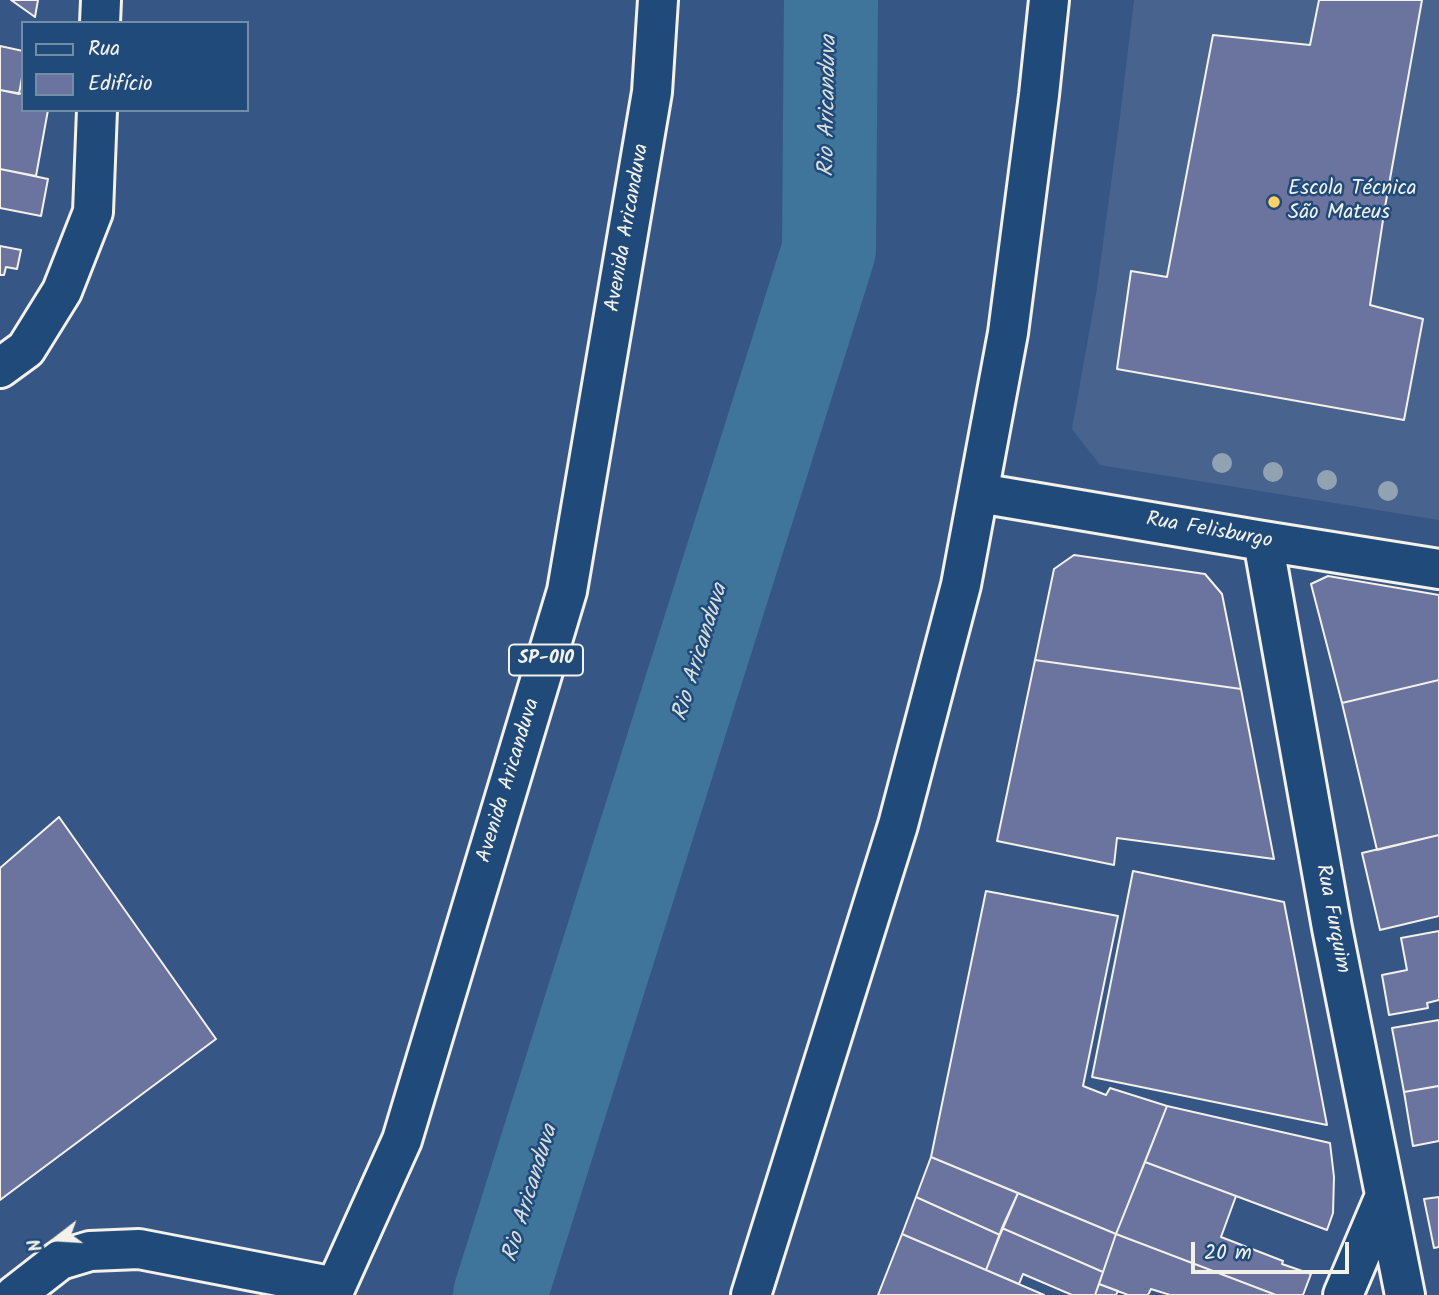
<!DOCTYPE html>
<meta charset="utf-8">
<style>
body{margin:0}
#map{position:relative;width:1439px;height:1295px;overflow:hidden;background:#365785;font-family:Kalam,sans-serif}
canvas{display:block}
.legend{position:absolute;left:21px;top:21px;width:228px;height:91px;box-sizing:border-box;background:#1f4a7a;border:2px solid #748da6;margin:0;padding:9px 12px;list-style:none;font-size:21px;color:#f4f1e8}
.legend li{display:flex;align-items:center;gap:14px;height:35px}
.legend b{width:35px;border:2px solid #748da6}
.north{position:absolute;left:21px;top:1204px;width:70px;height:70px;-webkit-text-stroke:5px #1f4a7a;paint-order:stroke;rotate:253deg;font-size:19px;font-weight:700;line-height:28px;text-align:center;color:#f4f1e8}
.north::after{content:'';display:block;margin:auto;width:24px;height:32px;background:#f4f1e8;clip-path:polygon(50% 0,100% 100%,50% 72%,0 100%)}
.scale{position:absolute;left:1191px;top:1242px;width:158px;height:32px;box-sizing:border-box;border:4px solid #f4f1e8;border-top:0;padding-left:9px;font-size:21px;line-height:24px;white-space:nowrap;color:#f4f1e8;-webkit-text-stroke:5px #1f4a7a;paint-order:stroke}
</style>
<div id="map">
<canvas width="1439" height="1295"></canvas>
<ul class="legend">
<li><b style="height:9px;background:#1f4a7a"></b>Rua</li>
<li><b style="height:19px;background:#6a749f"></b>Edifício</li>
</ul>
<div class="north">N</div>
<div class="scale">20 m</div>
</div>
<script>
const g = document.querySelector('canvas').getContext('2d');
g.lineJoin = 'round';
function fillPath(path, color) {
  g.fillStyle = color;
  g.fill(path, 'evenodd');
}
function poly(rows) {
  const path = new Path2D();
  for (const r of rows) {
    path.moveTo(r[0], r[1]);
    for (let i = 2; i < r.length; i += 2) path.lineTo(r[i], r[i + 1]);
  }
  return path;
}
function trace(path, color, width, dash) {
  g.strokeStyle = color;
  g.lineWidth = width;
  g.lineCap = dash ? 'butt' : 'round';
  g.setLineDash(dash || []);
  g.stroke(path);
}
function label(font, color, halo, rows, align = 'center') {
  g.font = font + ' Kalam,sans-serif';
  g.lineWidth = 5;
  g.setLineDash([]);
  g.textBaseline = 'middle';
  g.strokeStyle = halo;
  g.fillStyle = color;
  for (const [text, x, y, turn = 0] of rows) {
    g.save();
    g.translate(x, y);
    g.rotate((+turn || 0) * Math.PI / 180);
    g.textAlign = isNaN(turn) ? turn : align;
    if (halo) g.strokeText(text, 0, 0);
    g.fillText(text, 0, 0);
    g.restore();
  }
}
const built = poly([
 [1134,0,1439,0,1439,520,1100,465,1072,429,1097,288,1120,117]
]);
const river = poly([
 [500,1295,829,250,831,0]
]);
const building = poly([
 [11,0,38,0,35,17,11,0],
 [1319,0,1422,0,1385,207,1370,305,1423,319,1404,420,1117,369,1131,271,1167,277,1213,35,1310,45,1319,0],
 [0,46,23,51,23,72,19,94,0,90,0,46],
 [0,90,23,94,23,110,48,110,36,176,0,169,0,90],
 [0,169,48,179,41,216,0,208,0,169],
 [0,246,21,250,17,269,6,267,4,275,0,275,0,246],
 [1074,555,1205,574,1222,594,1241,689,1035,660,1054,569,1074,555],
 [1328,576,1439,595,1439,680,1342,703,1311,584,1328,576],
 [1035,660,1241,689,1274,859,1117,838,1114,865,997,841,1035,660],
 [1439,680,1439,835,1377,850,1342,703,1439,680],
 [59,817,216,1039,0,1200,0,868,59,817],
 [1439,835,1439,916,1380,930,1362,853,1439,835],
 [1133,871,1284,902,1327,1125,1092,1077,1133,871],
 [986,891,1118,916,1083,1086,1106,1095,1110,1088,1167,1106,1116,1234,931,1157,986,891],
 [1439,931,1439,1000,1427,1003,1428,1008,1389,1015,1382,975,1407,970,1401,938,1439,931],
 [1439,1020,1439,1086,1404,1092,1392,1028,1439,1020],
 [1438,1086,1439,1086,1439,1141,1413,1146,1404,1092,1438,1086],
 [1167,1106,1330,1143,1334,1177,1333,1213,1327,1230,1145,1162,1167,1106],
 [931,1157,1018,1193,1000,1235,916,1197,931,1157],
 [1145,1162,1236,1196,1221,1237,1283,1261,1282,1264,1311,1274,1303,1295,1276,1295,1116,1234,1145,1162],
 [1018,1193,1116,1234,1103,1272,1002,1228,1018,1193],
 [916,1197,1000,1235,986,1270,902,1234,916,1197],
 [1439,1197,1439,1247,1434,1248,1424,1199,1439,1197],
 [1002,1228,1103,1272,1095,1295,1072,1295,1023,1274,1019,1284,986,1270,1002,1228],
 [902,1234,986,1270,1044,1295,878,1295,902,1234],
 [1116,1234,1276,1295,1170,1295,1151,1289,1148,1295,1128,1295,1099,1284,1116,1234],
 [1099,1284,1118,1291,1116,1295,1095,1295,1099,1284]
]);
const minor = poly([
 [100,23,101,0],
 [0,368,26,349,62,291,93,212,97,110],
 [979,493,1263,541,1439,569],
 [1263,541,1332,928,1405,1295],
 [15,1295,60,1260,90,1251,139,1249,335,1287],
 [1343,1295,1385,1196]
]);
const highway = poly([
 [332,1295,402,1140,567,591,652,92,658,0],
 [751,1295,898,825,961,585,1008,333,1039,95,1049,0]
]);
const trees = [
 [1222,463],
 [1273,472],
 [1327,480],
 [1388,491]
];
const markers = [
 [1274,202,7,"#ffd166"]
];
const shields = [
 [546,660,74]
];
const shieldNames = [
 ["SP-010",546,660]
];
const poiNames = [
 ["Escola Técnica",1288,190],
 ["São Mateus",1288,214]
];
const streetNames = [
 ["Avenida Aricanduva",629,228,-80],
 ["Rua Felisburgo",1209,532,10],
 ["Avenida Aricanduva",510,781,-73],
 ["Rua Furquim",1331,919,79]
];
const waterNames = [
 ["Rio Aricanduva",830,106,-89],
 ["Rio Aricanduva",702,653,-73],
 ["Rio Aricanduva",532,1194,-73]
];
fillPath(built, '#49638f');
trace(river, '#3f759b', 94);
fillPath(building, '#6a749f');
trace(building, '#f4f1e8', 2);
trace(minor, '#f4f1e8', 44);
trace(highway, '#f4f1e8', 44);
trace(minor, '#1f4a7a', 38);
trace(highway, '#1f4a7a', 38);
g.fillStyle = '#91a2b3';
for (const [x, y] of trees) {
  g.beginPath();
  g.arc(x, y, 10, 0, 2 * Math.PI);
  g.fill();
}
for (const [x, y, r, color] of markers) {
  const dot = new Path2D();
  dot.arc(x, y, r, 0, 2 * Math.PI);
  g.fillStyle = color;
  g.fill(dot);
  trace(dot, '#1f4a7a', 2.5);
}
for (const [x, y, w] of shields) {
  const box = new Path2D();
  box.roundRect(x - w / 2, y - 15.5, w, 31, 5);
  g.fillStyle = '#1f4a7a';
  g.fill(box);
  trace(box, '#f4f1e8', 2);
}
label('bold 19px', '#f4f1e8', null, shieldNames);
label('21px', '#f4f1e8', '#1f4a7a', poiNames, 'left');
label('21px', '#f4f1e8', '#1f4a7a', streetNames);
label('italic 23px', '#d9dedc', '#1f4a7a', waterNames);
</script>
